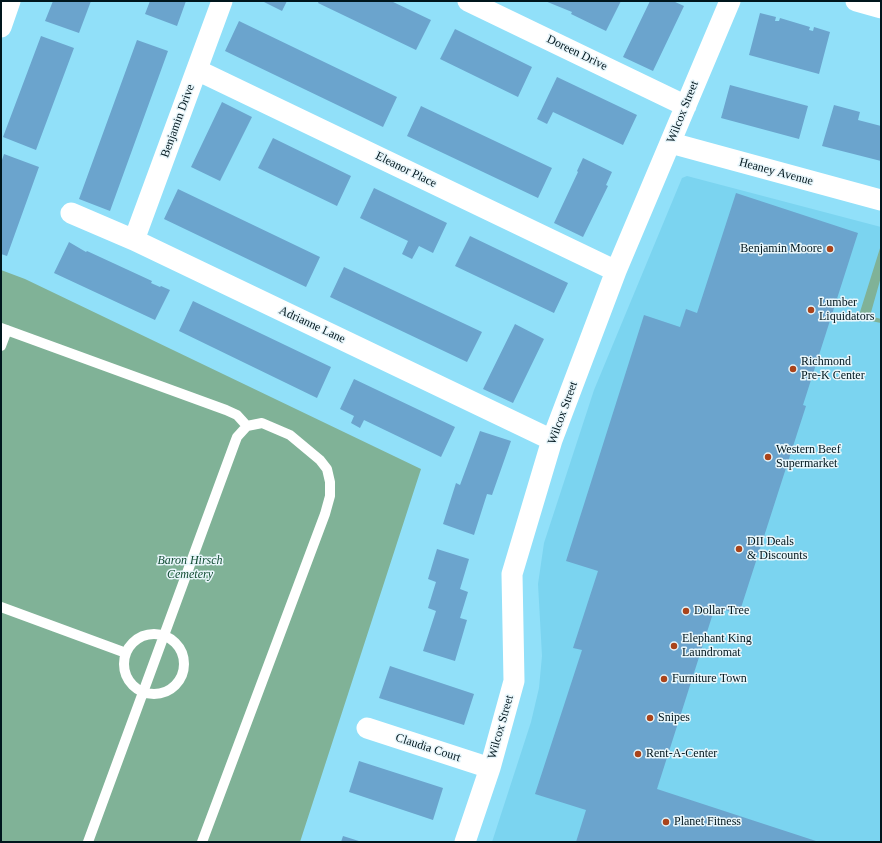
<!DOCTYPE html>
<style>
body{margin:0}
#map{position:relative;width:882px;height:843px;overflow:hidden;background:#91e0f9;font-family:Georgia,serif}
canvas{display:block}
.frame{position:absolute;inset:0;border:2px solid #00161d;pointer-events:none}
</style>
<div id="map">
<canvas width="882" height="843"></canvas>
<div class="frame"></div>
</div>
<script>
const g = document.querySelector('canvas').getContext('2d');
g.lineJoin = 'round';
function fillPath(path, color) {
  g.fillStyle = color;
  g.fill(path, 'evenodd');
}
function poly(rows) {
  const path = new Path2D();
  for (const r of rows) {
    if (r.length === 3) {
      path.moveTo(r[0] + r[2], r[1]);
      path.arc(r[0], r[1], r[2], 0, 2 * Math.PI);
      continue;
    }
    path.moveTo(r[0], r[1]);
    for (let i = 2; i < r.length; i += 2) path.lineTo(r[i], r[i + 1]);
  }
  return path;
}
function trace(path, color, width, dash) {
  g.strokeStyle = color;
  g.lineWidth = width;
  g.lineCap = dash ? 'butt' : 'round';
  g.setLineDash(dash || []);
  g.stroke(path);
}
function label(font, color, halo, rows, align = 'center') {
  g.font = font + ' Georgia,serif';
  g.lineWidth = 3;
  g.setLineDash([]);
  g.textBaseline = 'middle';
  g.strokeStyle = halo;
  g.fillStyle = color;
  for (const [text, x, y, turn = 0] of rows) {
    g.save();
    g.translate(x, y);
    g.rotate((+turn || 0) * Math.PI / 180);
    g.textAlign = isNaN(turn) ? turn : align;
    if (halo) g.strokeText(text, 0, 0);
    g.fillText(text, 0, 0);
    g.restore();
  }
}
const built = poly([
 [687,176,881,227,881,842,492,842,531,722,539,688,542,656,538,584,544,543,594,390,682,178]
]);
const green = poly([
 [881,245,881,277,870,316,881,319,881,323,866,320,862,316,860,312],
 [1,270,25,279,421,469,300,842,1,842]
]);
const building = poly([
 [53,1,91,1,79,33,45,21],
 [150,1,186,1,177,26,145,14],
 [262,1,287,1,282,11],
 [319,1,391,1,431,20,416,50,318,3],
 [545,1,621,1,606,31,571,14,572,12],
 [650,1,673,1,684,6,653,71,623,57],
 [760,13,776,17,775,21,779,21,780,18,810,27,809,30,813,31,814,27,830,32,819,74,749,55],
 [239,21,397,97,383,127,225,51],
 [455,29,532,67,518,97,440,59],
 [41,36,74,48,36,150,3,137],
 [137,40,168,51,110,211,79,199],
 [557,77,637,115,623,145,553,112,547,124,537,119],
 [730,85,808,106,799,139,721,118],
 [222,102,252,117,220,181,191,167],
 [834,105,860,112,858,120,881,126,881,161,822,146],
 [421,106,552,168,538,198,407,136],
 [273,138,351,176,337,206,258,168],
 [4,154,39,167,7,256,1,254,1,163],
 [583,158,612,172,606,185,608,186,583,237,554,223,578,172,577,171],
 [374,188,447,223,433,253,419,246,412,259,402,254,408,241,360,218],
 [178,189,320,257,306,287,164,219],
 [736,193,858,233,803,405,806,406,739,614,715,607,657,789,819,842,576,842,586,810,535,794,582,650,573,648,598,571,566,561,644,315,680,327,686,309,697,313],
 [470,236,568,283,554,313,455,266],
 [69,242,86,252,87,251,152,281,151,283,160,287,161,286,170,290,155,320,54,273],
 [344,267,482,332,467,362,330,297],
 [193,301,331,367,317,398,179,331],
 [515,324,544,339,513,403,483,389],
 [354,379,455,427,441,457,364,420,360,428,351,423,354,416,340,409],
 [480,431,511,441,492,495,487,494,474,535,443,524,456,483,460,485],
 [437,549,469,559,460,589,468,592,460,618,467,620,455,661,423,651,436,611,428,608,436,582,428,579],
 [390,666,474,694,464,725,379,698],
 [359,761,443,788,433,820,349,792],
 [343,836,362,842,341,842]
]);
const service = poly([
 [1,328,226,410,237,415,247,426],
 [1,346,7,330],
 [1,607,126,653],
 [154,664,30],
 [88,842,234,445,237,437,247,426,262,423,290,435,320,460,327,469,330,482,330,496,325,514,202,842]
]);
const minor = poly([
 [468,1,686,106],
 [856,1,881,8],
 [1,27,10,1],
 [197,70,616,271],
 [671,143,881,200],
 [71,213,134,240,552,440],
 [134,240,222,1],
 [367,728,490,768],
 [465,842,490,768,514,681,512,574,552,440,616,271,730,1]
]);
const markers = [
 [830,249,4,"#aa441b"],
 [811,310,4,"#aa441b"],
 [793,369,4,"#aa441b"],
 [768,457,4,"#aa441b"],
 [739,549,4,"#aa441b"],
 [686,611,4,"#aa441b"],
 [674,646,4,"#aa441b"],
 [664,679,4,"#aa441b"],
 [650,718,4,"#aa441b"],
 [638,754,4,"#aa441b"],
 [666,822,4,"#aa441b"]
];
const streetNames = [
 ["Doreen Drive",577,53,26],
 ["Wilcox Street",683,112,-68],
 ["Benjamin Drive",178,121,-70],
 ["Eleanor Place",406,170,26],
 ["Heaney Avenue",776,172,15],
 ["Adrianne Lane",312,325,25],
 ["Wilcox Street",563,413,-70],
 ["Wilcox Street",501,727,-74],
 ["Claudia Court",428,748,18]
];
const poiNames = [
 ["Benjamin Moore",822,249,"right"],
 ["Lumber",819,303],
 ["Liquidators",819,317],
 ["Richmond",801,362],
 ["Pre-K Center",801,376],
 ["Western Beef",776,450],
 ["Supermarket",776,464],
 ["DII Deals",747,542],
 ["& Discounts",747,556],
 ["Dollar Tree",694,611],
 ["Elephant King",682,639],
 ["Laundromat",682,653],
 ["Furniture Town",672,679],
 ["Snipes",658,718],
 ["Rent-A-Center",646,754],
 ["Planet Fitness",674,822]
];
const parkNames = [
 ["Baron Hirsch",190,561],
 ["Cemetery",190,575]
];
fillPath(built, '#7bd4f0');
fillPath(green, '#80b297');
fillPath(building, '#6ba4cd');
trace(service, '#fff', 10);
trace(minor, '#fff', 21);
for (const [x, y, r, color] of markers) {
  const dot = new Path2D();
  dot.arc(x, y, r, 0, 2 * Math.PI);
  g.fillStyle = color;
  g.fill(dot);
  trace(dot, '#e8f6fb', 1.5);
}
label('12px', '#00161d', '#e8f6fb', streetNames);
label('12px', '#00161d', '#e8f6fb', poiNames, 'left');
label('italic 12px', '#124c33', '#e8f6fb', parkNames);
</script>
